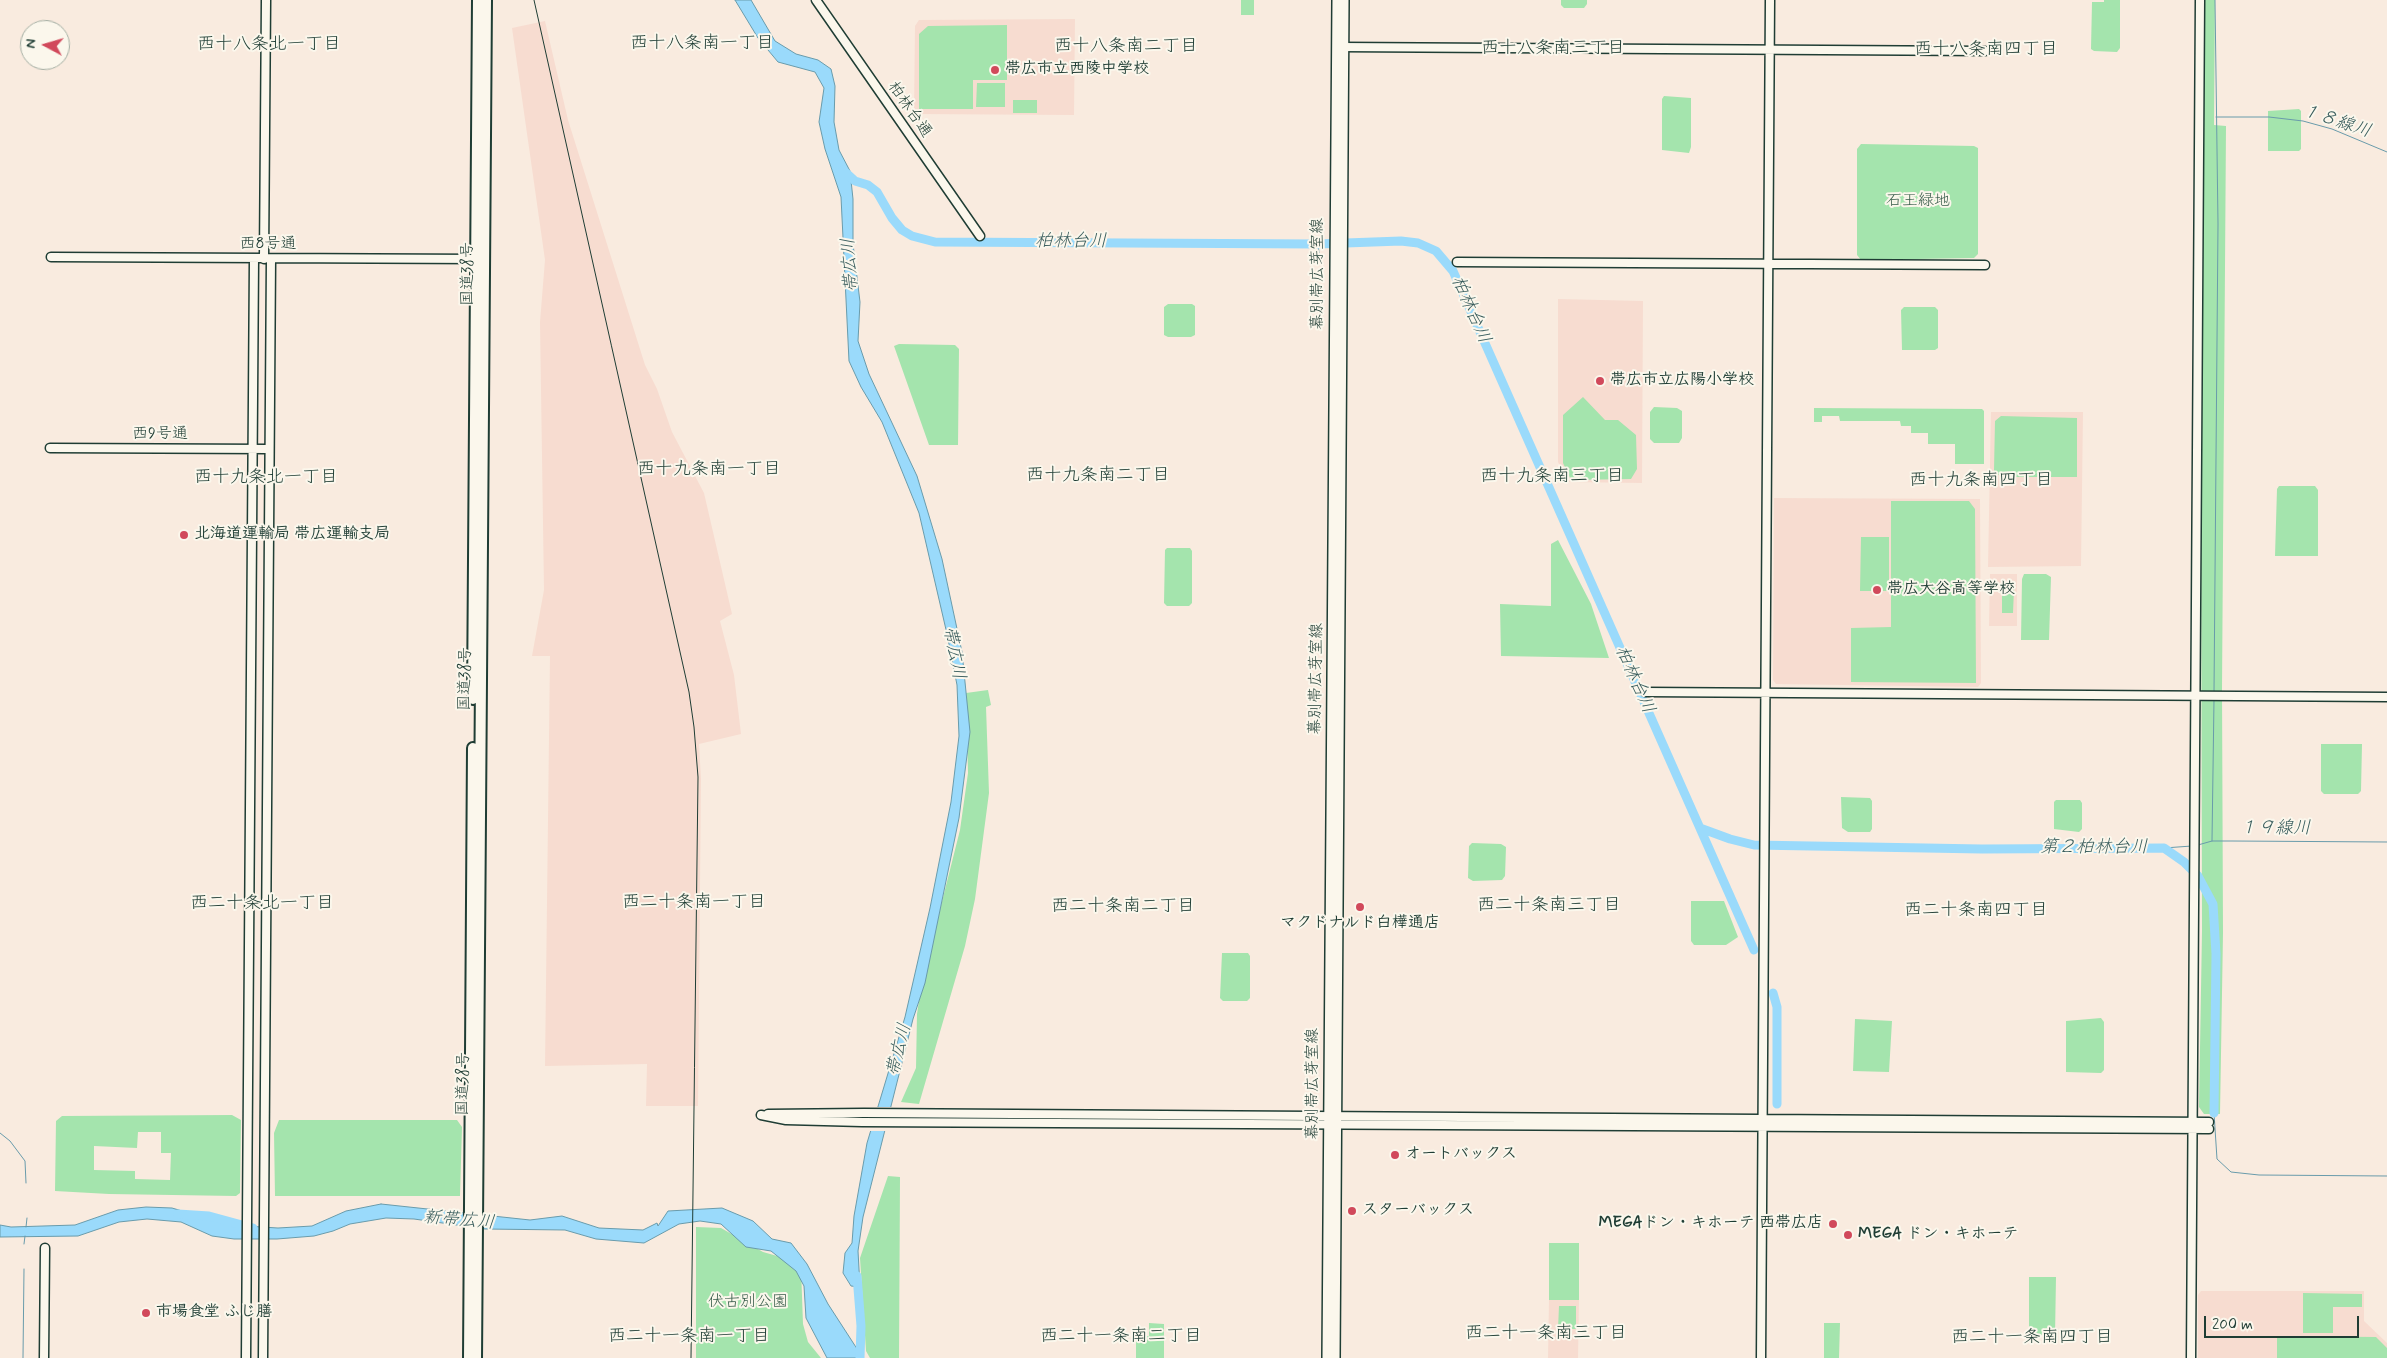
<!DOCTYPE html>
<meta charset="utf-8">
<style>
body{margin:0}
#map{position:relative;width:2387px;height:1358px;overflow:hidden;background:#f9ebdf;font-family:Mynerve,sans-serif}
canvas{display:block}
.north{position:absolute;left:20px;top:20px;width:50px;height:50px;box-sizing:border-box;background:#fbf7ec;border:1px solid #a3ada2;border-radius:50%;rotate:276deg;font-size:14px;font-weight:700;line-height:20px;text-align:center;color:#1f3d34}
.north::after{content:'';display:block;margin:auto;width:18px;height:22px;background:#d1495b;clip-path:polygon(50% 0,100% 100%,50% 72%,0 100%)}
.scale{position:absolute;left:2204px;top:1316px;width:155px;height:22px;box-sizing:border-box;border:2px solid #1f3d34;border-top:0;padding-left:6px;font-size:15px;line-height:18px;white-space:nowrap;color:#1f3d34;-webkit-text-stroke:4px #fbf7ec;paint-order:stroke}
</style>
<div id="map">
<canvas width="2387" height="1358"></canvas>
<div class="north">N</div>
<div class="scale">200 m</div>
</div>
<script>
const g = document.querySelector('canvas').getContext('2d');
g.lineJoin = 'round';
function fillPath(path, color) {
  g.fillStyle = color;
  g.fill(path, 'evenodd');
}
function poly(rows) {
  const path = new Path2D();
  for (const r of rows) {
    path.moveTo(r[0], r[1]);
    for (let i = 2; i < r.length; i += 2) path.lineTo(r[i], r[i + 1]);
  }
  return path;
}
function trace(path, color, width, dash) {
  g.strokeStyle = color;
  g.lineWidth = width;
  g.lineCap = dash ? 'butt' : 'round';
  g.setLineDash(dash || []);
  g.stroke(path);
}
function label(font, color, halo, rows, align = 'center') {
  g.font = font + ' Mynerve,"Klee One",sans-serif';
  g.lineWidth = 4;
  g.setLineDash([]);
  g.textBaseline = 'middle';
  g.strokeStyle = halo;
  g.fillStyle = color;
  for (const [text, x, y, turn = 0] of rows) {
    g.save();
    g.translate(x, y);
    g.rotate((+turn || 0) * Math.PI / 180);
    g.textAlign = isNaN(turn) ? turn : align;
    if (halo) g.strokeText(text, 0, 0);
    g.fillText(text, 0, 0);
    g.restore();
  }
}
const built = poly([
 [1075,19,1074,115,914,114,915,26,919,20],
 [545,21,568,120,645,365,657,389,672,432,704,493,732,614,720,621,734,675,741,734,699,744,701,779,698,1106,646,1106,647,1064,545,1066,550,656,532,656,544,590,540,322,545,260,512,28],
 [1558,299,1643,301,1642,483,1568,482,1558,462],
 [1991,412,2083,412,2081,566,1988,567],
 [1774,498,1980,499,1981,683,1978,687,1776,684,1773,680],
 [1990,574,2017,574,2017,626,1989,626],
 [2201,1291,2364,1291,2364,1321,2387,1343,2387,1358,2198,1358,2198,1295],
 [1549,1300,1579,1300,1578,1358,1548,1358]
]);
const green = poly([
 [1241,0,1254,0,1254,15,1241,15],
 [1561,0,1587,0,1587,4,1584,8,1564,8,1561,5],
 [2104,0,2120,0,2120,48,2117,52,2094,51,2091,49,2092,2,2104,2],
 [2204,0,2215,0,2214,125,2226,126,2222,688,2223,933,2220,1114,2204,1114,2199,1107,2202,931,2201,487],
 [1007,25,1007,80,973,80,973,109,919,109,919,34,928,26],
 [977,83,1005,83,1005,107,976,107],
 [1664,96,1691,98,1691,147,1689,153,1662,150,1662,99],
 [1013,100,1037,100,1037,113,1013,113],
 [2299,109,2301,111,2301,149,2299,151,2268,151,2268,111],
 [1861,144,1974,146,1978,148,1978,254,1974,258,1861,260,1857,255,1857,149],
 [1168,304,1192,304,1195,306,1195,335,1191,337,1168,337,1164,335,1164,307],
 [1904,307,1935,307,1938,310,1938,348,1935,350,1902,350,1901,310],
 [899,344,955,345,959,349,958,445,929,445,894,346],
 [1583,397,1605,420,1618,420,1636,435,1637,469,1631,479,1571,480,1563,463,1563,415],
 [1654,407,1677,408,1682,411,1682,438,1679,443,1654,443,1650,439,1650,412],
 [1814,408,1982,409,1984,411,1984,464,1955,464,1955,444,1928,444,1928,433,1911,433,1911,426,1901,426,1900,421,1840,421,1839,416,1822,416,1822,422,1814,422],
 [2001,416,2077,418,2077,477,2001,477,1994,470,1995,421],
 [2279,486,2315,486,2318,490,2318,556,2275,556,2277,489],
 [1891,501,1969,501,1975,509,1976,683,1851,682,1851,628,1891,627],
 [1861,537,1889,537,1889,591,1860,591],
 [1558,540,1591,604,1609,658,1501,656,1500,604,1551,606,1551,544],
 [1167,548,1190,548,1192,551,1192,603,1189,606,1167,606,1164,603,1165,550],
 [2024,574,2046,574,2051,577,2049,640,2021,640,2022,579],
 [2002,589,2014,589,2013,613,2002,613],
 [988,690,991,705,986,707,989,793,975,899,965,946,919,1104,901,1102,916,1068,917,1014,922,981,960,830,968,773,966,693],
 [2321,744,2362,744,2361,791,2358,794,2324,794,2321,791],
 [1841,797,1870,798,1872,801,1872,829,1870,832,1848,832,1842,828],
 [2056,800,2080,800,2082,803,2082,829,2079,832,2054,829,2054,802],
 [1472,843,1501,844,1506,847,1505,876,1502,880,1473,881,1468,878,1469,846],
 [1691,901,1724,901,1738,937,1726,945,1694,945,1691,941],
 [1222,953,1248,953,1250,956,1250,998,1247,1001,1223,1001,1220,998],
 [2101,1018,2104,1022,2104,1070,2101,1073,2066,1072,2066,1021],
 [1855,1019,1892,1021,1889,1072,1853,1071],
 [232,1115,241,1120,240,1193,236,1196,109,1194,55,1191,56,1121,62,1116],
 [138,1132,161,1132,161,1153,171,1153,170,1180,135,1179,135,1171,94,1170,94,1146,137,1148],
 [279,1120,457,1120,462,1127,460,1196,275,1196,274,1133],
 [888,1176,900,1177,899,1358,870,1358,866,1351,860,1258],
 [696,1227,721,1228,763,1252,784,1258,801,1268,803,1324,808,1342,821,1358,696,1358],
 [1549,1243,1579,1243,1579,1300,1549,1300],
 [2029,1277,2056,1277,2055,1336,2029,1335],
 [2303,1293,2362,1294,2362,1307,2333,1307,2333,1333,2303,1333],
 [1559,1306,1576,1306,1576,1329,1558,1329],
 [1149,1323,1164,1324,1164,1358,1136,1358,1136,1336,1149,1336],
 [1824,1323,1840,1323,1839,1358,1824,1358],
 [2277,1336,2376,1337,2387,1348,2387,1358,2277,1358]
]);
const water = poly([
 [735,0,751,0,775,41,796,54,818,60,831,69,835,86,834,122,839,150,850,171,853,199,853,244,860,302,858,341,869,374,917,476,942,559,962,652,970,732,959,818,925,983,913,1019,863,1217,858,1251,860,1287,851,1286,843,1273,845,1253,852,1243,854,1216,867,1143,905,1017,930,908,951,802,959,736,957,685,947,634,919,513,882,422,861,387,849,361,841,197,825,149,819,122,824,88,815,72,778,62,758,38,735,0],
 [381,1204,530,1220,562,1216,599,1228,643,1230,657,1223,658,1226,668,1211,722,1208,753,1221,772,1239,791,1243,807,1264,828,1304,863,1358,827,1358,806,1318,804,1286,796,1271,771,1251,746,1247,721,1224,700,1221,679,1224,644,1243,596,1239,565,1230,485,1229,414,1219,386,1218,350,1224,333,1231,314,1236,277,1239,234,1239,212,1236,181,1222,147,1219,119,1222,78,1236,0,1237,0,1225,11,1227,75,1225,118,1210,146,1207,172,1208,230,1225,278,1228,312,1226,346,1211,381,1204]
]);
const pier = poly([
 [874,1107,893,1107,887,1131,867,1131]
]);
const stream = poly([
 [2216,117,2269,117,2303,121,2332,129,2387,152],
 [1318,244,1319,253],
 [2214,693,2218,224,2215,0],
 [2212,841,2214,700],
 [2198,845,2212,841,2232,841,2387,842],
 [2164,848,2192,846],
 [2214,1113,2217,1159,2231,1172,2259,1175,2387,1176],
 [0,1133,10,1141,25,1161,26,1183],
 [26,1227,27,1218],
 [24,1244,25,1236],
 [23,1358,24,1269]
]);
const river = poly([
 [843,170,855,181,868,185,877,192,892,218,902,230,912,236,935,242,1318,244,1401,241,1418,243,1436,251,1453,271,1754,950],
 [1700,828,1730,839,1754,845,1982,849,2164,848,2184,862,2198,876,2213,904,2216,954,2214,1113],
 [1773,993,1777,1007,1777,1104],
 [178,1214,209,1216,253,1228],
 [857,1276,861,1326,860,1358]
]);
const tertiary = poly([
 [816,0,980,236],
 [1340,47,1985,51],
 [51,257,481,259],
 [264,259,266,0],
 [1457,262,1985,265],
 [50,448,269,449],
 [1645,692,2387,697],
 [768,1114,864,1113,2209,1122],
 [761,1115,786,1120,862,1122,2209,1129],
 [44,1358,45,1248],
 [246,1358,254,259],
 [263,1358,271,259],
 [1761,1358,1770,0],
 [2191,1358,2200,0]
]);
const primary = poly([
 [1327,1358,1337,0],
 [1335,1358,1344,0]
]);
const trunk = poly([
 [473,699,478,0],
 [469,1358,473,748],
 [476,1358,486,0]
]);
const rail = poly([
 [534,0,689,692,694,727,698,777,691,1358]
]);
const markers = [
 [995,70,5,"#d1495b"],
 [1600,381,5,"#d1495b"],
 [184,535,5,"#d1495b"],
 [1877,590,5,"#d1495b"],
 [1360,907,5,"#d1495b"],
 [1395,1155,5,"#d1495b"],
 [1352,1211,5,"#d1495b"],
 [1833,1224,5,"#d1495b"],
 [1848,1235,5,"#d1495b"],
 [146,1313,5,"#d1495b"]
];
const poiNames = [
 ["帯広市立西陵中学校",1005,70],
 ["帯広市立広陽小学校",1610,381],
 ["北海道運輸局 帯広運輸支局",194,535],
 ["帯広大谷高等学校",1887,590],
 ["マクドナルド白樺通店",1360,924,"center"],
 ["オートバックス",1405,1155],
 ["スターバックス",1362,1211],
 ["MEGAドン・キホーテ 西帯広店",1823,1224,"right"],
 ["MEGA ドン・キホーテ",1858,1235],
 ["市場食堂 ふじ膳",156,1313]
];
const streetNames = [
 ["柏林台通",909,110,55],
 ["西8号通",268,245],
 ["国道38号",469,274,-90],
 ["幕別帯広芽室線",1319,274,-90],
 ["西9号通",160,435],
 ["国道38号",466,679,-89],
 ["幕別帯広芽室線",1317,679,-89],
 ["国道38号",464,1084,-89],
 ["幕別帯広芽室線",1314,1084,-90]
];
const parkNames = [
 ["石王緑地",1918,202],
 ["伏古別公園",748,1303]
];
const neighbourhoodNames = [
 ["西十八条南一丁目",702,44],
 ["西十八条北一丁目",269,45],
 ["西十八条南二丁目",1126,47],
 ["西十八条南三丁目",1553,49],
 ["西十八条南四丁目",1986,50],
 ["西十九条南一丁目",709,470],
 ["西十九条南二丁目",1098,476],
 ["西十九条南三丁目",1552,477],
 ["西十九条北一丁目",266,478],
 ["西十九条南四丁目",1981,481],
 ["西二十条南一丁目",694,903],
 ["西二十条北一丁目",262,904],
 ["西二十条南三丁目",1549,906],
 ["西二十条南二丁目",1123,907],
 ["西二十条南四丁目",1976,911],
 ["西二十一条南三丁目",1546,1334],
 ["西二十一条南一丁目",689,1337],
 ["西二十一条南二丁目",1121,1337],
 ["西二十一条南四丁目",2032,1338]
];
const waterNames = [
 ["１８線川",2336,122,18],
 ["柏林台川",1071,242],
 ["帯広川",851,265,-94],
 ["柏林台川",1470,310,66],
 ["帯広川",953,653,79],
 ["柏林台川",1634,680,66],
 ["１９線川",2275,829],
 ["第２柏林台川",2094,848],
 ["帯広川",900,1050,-76],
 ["新帯広川",459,1221,5]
];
fillPath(built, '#f7dcd0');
fillPath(green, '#a4e4ad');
fillPath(water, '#9adafb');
trace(water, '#699bab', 1);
fillPath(pier, '#f9ebdf');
trace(stream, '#699bab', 1);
trace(river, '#9adafb', 9);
trace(tertiary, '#1f3d34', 11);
trace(primary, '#1f3d34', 12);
trace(trunk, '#1f3d34', 14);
trace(tertiary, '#fbf7ec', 8);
trace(primary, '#fbf7ec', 9);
trace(trunk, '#fbf7ec', 10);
trace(rail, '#1f3d34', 1);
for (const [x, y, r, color] of markers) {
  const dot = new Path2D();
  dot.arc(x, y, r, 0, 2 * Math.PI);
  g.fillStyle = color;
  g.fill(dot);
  trace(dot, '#fbf7ec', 2);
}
label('bold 16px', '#1f3d34', '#fbf7ec', poiNames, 'left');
label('16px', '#1f3d34', '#fbf7ec', streetNames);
label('16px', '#3a5e4c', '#fbf7ec', parkNames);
label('18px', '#1f3d34', '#fbf7ec', neighbourhoodNames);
label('italic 18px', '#385c5c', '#fbf7ec', waterNames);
</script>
